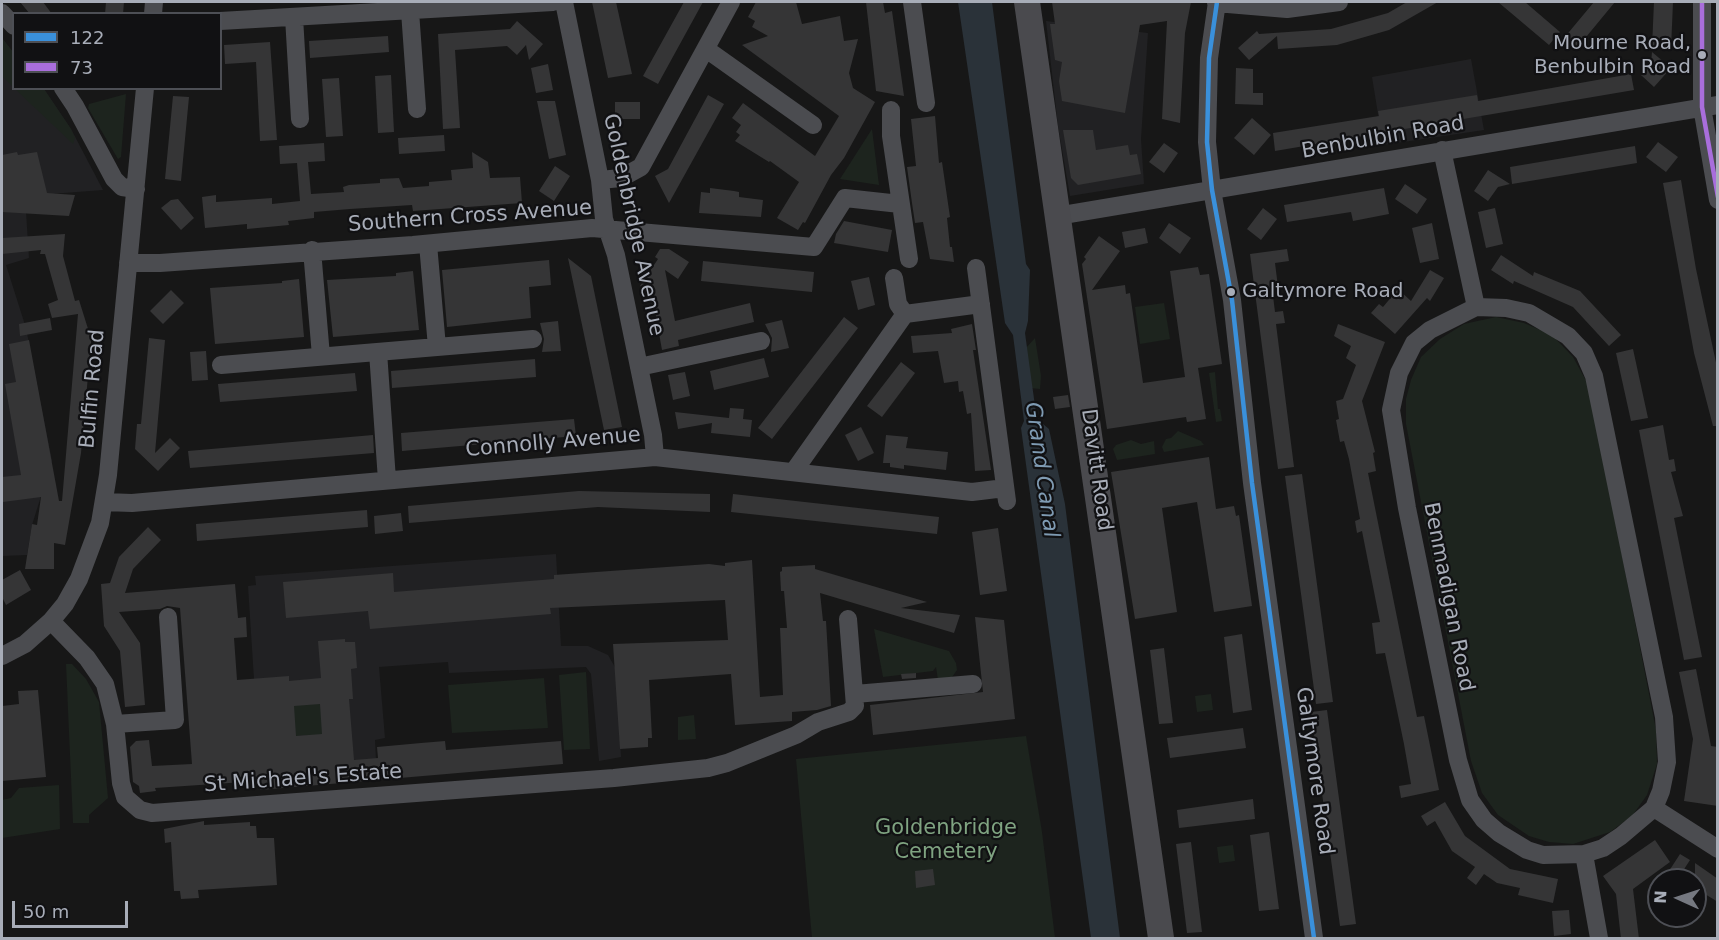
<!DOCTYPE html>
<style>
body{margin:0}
#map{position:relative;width:1719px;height:940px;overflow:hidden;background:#171717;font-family:"DejaVu Sans",sans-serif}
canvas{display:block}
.frame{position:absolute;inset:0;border:3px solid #a8adb8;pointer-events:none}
.legend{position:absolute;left:12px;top:12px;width:210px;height:78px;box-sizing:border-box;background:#111113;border:2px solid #4d4f55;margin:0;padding:8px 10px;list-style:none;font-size:18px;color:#a8adb8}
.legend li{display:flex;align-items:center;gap:12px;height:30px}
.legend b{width:30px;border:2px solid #4d4f55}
.north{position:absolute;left:1647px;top:868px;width:60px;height:60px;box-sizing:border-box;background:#111113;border:2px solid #4d4f55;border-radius:50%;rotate:273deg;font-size:16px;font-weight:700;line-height:24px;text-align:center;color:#a8adb8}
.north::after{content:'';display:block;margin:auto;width:21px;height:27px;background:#757880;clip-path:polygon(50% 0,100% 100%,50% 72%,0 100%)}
.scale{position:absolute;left:12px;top:901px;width:116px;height:27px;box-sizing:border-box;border:3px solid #a8adb8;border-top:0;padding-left:8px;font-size:18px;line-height:21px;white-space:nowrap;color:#a8adb8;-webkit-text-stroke:4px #111113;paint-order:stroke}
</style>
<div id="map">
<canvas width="1719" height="940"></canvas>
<div class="frame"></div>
<ul class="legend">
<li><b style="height:8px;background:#3a90db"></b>122</li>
<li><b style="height:8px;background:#a96edc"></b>73</li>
</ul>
<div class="north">N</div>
<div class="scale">50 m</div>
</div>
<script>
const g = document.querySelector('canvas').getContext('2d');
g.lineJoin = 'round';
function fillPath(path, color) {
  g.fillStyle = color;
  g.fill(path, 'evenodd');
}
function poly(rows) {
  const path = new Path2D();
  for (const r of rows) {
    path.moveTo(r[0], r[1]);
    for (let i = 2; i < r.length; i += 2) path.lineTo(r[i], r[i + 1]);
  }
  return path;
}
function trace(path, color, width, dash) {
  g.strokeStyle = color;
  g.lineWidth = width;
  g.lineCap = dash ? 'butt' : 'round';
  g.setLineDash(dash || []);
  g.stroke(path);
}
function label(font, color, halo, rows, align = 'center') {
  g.font = font + ' "DejaVu Sans",sans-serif';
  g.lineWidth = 4.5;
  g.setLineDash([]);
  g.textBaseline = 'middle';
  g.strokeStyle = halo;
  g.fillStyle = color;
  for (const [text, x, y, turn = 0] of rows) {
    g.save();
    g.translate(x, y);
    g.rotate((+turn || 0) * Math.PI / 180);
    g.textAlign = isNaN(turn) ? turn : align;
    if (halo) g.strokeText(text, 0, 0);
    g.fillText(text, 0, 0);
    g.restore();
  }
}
const built = poly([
 [1046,21,1148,33,1141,139,1144,184,1070,196,1058,126],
 [2,38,13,52,14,88,44,89,71,129,103,190,25,196,29,258,6,265,26,328,52,461,32,525,27,555,2,556],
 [1471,59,1484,130,1383,145,1372,77],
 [556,554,561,646,588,646,608,655,616,669,621,757,599,761,591,674,586,667,449,673,448,662,379,667,385,738,375,740,377,779,261,788,248,586,256,585,255,576]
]);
const green = poly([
 [2,38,13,52,13,87,2,76],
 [15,89,44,89,71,129,75,138,73,144],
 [126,94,121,157,118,159,88,108,89,104],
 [872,129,879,185,840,179],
 [1164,303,1170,339,1140,344,1135,307],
 [1496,317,1524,323,1552,335,1573,357,1589,386,1656,730,1657,764,1647,795,1632,816,1610,832,1573,844,1549,842,1529,836,1498,815,1482,793,1471,761,1406,424,1406,399,1411,380,1421,357,1440,339,1464,324],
 [1035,338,1041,376,1040,389,1030,388,1025,349],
 [1215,372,1218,409,1220,409,1222,421,1216,422,1209,373],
 [1178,431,1201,441,1204,445,1164,452,1162,447,1166,439,1171,438],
 [1131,440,1141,444,1154,441,1155,454,1117,460,1113,449,1116,445],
 [874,629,949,651,956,663,957,670,952,677,938,680,936,667,933,671,883,677],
 [66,664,72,664,86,679,99,702,108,798,89,815,89,823,73,823],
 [586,672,590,749,564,750,559,675],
 [544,678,548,728,452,733,448,685],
 [1211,694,1213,710,1197,712,1195,696],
 [289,697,320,704,327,747,307,746,306,735,296,736],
 [694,715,696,739,678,740,678,717],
 [1026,736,1042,832,1055,938,812,938,796,759],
 [59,785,60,829,2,838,2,800,11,798,19,788],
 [1233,845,1235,861,1219,863,1217,847]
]);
const water = poly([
 [958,2,992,2,1026,264,1030,270,1028,321,1025,333,1035,406,1037,419,1049,429,1065,504,1120,938,1091,938,1021,428,1024,421,1013,335,1005,323]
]);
const building = poly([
 [20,2,43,2,52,14,30,14],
 [106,2,124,2,123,14,105,14],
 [592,2,616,2,632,74,608,78],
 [684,2,703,2,658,84,643,76],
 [756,2,796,2,802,24,840,16,844,41,858,39,849,73,853,88,875,102,844,158,831,175,805,223,803,222,798,230,777,218,799,182,770,161,769,162,735,141,740,135,736,132,741,125,732,118,743,103,815,156,839,116,742,45,768,36,752,27,755,21,748,17],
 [866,2,883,2,885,13,892,11,904,96,876,91],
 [1052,2,1191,2,1185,33,1180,123,1162,119,1167,21,1140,25,1125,113,1062,101,1059,81,1062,62,1055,60,1050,24,1055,24],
 [1407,2,1438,2,1389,30,1337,45,1278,49,1277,36,1249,60,1238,48,1257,31,1259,34,1331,29,1388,13],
 [1498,2,1525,2,1560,32,1549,45],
 [1594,2,1615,2,1577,48,1564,38],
 [1654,2,1673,2,1671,49,1652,47],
 [517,21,543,44,529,60,526,45,517,55,507,46,455,50,460,128,443,129,438,34,510,29],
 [388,36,389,52,310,58,309,41],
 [270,42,277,140,260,141,256,62,225,64,224,45],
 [1652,52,1671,68,1654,87,1641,75,1651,63],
 [548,64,553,90,536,93,531,68],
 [1236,68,1253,69,1253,93,1263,93,1263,105,1235,104],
 [1631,74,1634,90,1275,151,1273,133,1379,116,1378,111,1477,95,1478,101],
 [391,75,394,132,378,133,375,76],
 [339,78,343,136,326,137,322,79],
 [708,95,724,104,669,203,655,176,668,169],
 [173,96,189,97,181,181,165,179],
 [537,101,555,101,566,155,549,159],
 [615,102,640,102,640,119,615,119],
 [935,116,939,163,942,162,950,217,947,218,950,247,952,247,954,262,930,259,923,222,915,223,912,203,907,167,916,166,911,119],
 [1252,118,1271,135,1254,155,1234,138],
 [1063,130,1093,130,1096,150,1128,145,1130,155,1137,154,1141,174,1078,185,1071,178],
 [444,135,445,151,399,154,398,138],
 [1658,142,1678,157,1666,172,1646,157],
 [324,143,325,161,308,162,311,194,344,192,343,187,349,185,380,183,380,179,399,178,403,188,429,186,429,182,452,180,451,170,473,168,472,152,488,162,490,178,520,177,522,203,413,211,412,205,350,209,314,212,314,218,288,221,289,225,247,229,247,224,205,228,202,197,216,195,216,202,272,198,272,204,300,201,297,163,280,164,279,146],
 [1164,143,1178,153,1164,173,1149,162],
 [1635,146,1637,163,1512,184,1510,167],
 [17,152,18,155,37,152,47,193,75,195,69,216,2,212,2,155],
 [555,166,570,176,554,201,539,191],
 [1488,170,1510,184,1498,187,1488,201,1474,191],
 [1681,180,1696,269,1718,372,1718,426,1713,426,1694,353,1663,183],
 [1405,184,1427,199,1417,214,1395,199],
 [710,188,734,191,739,192,739,197,763,200,761,217,699,213,701,192,710,193],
 [1384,188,1389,214,1353,221,1351,212,1287,222,1284,205],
 [178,199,194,218,181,230,161,208,171,200],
 [1263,208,1277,219,1261,240,1247,229],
 [1495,208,1503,244,1486,248,1478,212],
 [844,221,892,230,888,252,834,243,836,234],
 [1169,223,1191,238,1180,254,1159,238],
 [1432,223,1439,259,1420,263,1412,228],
 [1145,228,1148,243,1125,248,1122,232],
 [65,234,63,256,75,301,79,300,89,332,92,332,81,453,65,545,54,543,54,569,25,569,32,524,37,525,41,497,3,502,2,494,2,477,21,475,5,384,16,382,9,344,29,340,59,501,62,501,78,314,52,318,48,304,58,300,45,254,40,254,41,250,2,254,2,238],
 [1099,236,1120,251,1092,290,1125,285,1126,294,1130,293,1143,383,1185,377,1170,271,1198,267,1200,275,1209,274,1222,364,1198,368,1206,419,1187,422,1186,417,1107,429,1082,264,1086,259,1084,257],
 [660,249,669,249,689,262,678,279,665,270,675,321,750,303,754,322,678,340,679,346,662,350,652,294,640,286,658,259,655,257],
 [1287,249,1289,261,1275,263,1278,287,1272,288,1275,312,1283,311,1285,323,1276,324,1294,467,1278,469,1250,254],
 [1501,255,1533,276,1534,272,1580,291,1621,335,1609,346,1573,307,1514,281,1513,284,1491,270],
 [568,258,591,276,622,427,604,430],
 [549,260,551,285,529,287,531,318,447,327,442,270],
 [703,261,814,272,812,292,701,281],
 [1430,270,1444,278,1430,301,1427,298,1395,334,1371,313,1379,304,1383,307,1398,289,1411,301],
 [413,271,419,330,333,337,327,280,396,276,396,273],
 [869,277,875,305,858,310,851,281],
 [299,279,304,337,215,344,210,288,282,283,282,281],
 [171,290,184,303,163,324,150,311],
 [844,317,858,328,772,439,758,428],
 [50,318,52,330,20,336,19,324],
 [782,320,789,348,771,352,772,338,765,324],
 [558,321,561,351,542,352,544,339,540,323],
 [972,324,976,350,973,350,991,470,975,471,971,413,967,414,963,391,959,392,958,381,944,383,938,351,913,353,911,336,952,333,951,329],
 [1338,324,1385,342,1362,401,1375,452,1373,453,1376,471,1368,473,1417,717,1424,716,1439,790,1401,798,1399,786,1411,784,1404,744,1385,653,1376,654,1372,623,1380,622,1362,531,1357,533,1355,521,1360,519,1349,459,1344,441,1340,442,1336,420,1339,419,1336,401,1343,399,1356,365,1346,358,1351,346,1334,336],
 [149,338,165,340,155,453,170,438,180,448,158,471,135,449,137,424,141,424],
 [1633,349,1648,418,1631,421,1616,353],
 [206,351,208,380,192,381,190,352],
 [764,358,769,377,714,390,710,371],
 [535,359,536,377,392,388,391,371],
 [901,362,915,373,882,417,867,406],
 [685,372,690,396,673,400,668,375],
 [355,373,357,391,220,402,218,384],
 [1068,395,1070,407,1055,409,1053,397],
 [730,408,744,409,743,419,752,420,750,437,711,433,712,423,678,429,675,412,729,418],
 [574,419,576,436,402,451,401,433],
 [1663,425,1669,460,1674,459,1676,471,1671,472,1683,516,1674,518,1702,657,1684,660,1639,430],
 [861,427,874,453,858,461,845,435],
 [373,435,374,453,190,468,188,451],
 [886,435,908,437,906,448,948,452,946,470,904,465,904,469,890,467,890,463,883,463],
 [1209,457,1216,509,1234,506,1236,516,1239,515,1252,606,1214,612,1197,502,1162,508,1177,612,1135,619,1111,472],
 [1302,474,1333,702,1316,704,1285,476],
 [579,491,710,494,710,512,598,507,409,523,408,506],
 [733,494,939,517,937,534,731,512],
 [367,510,368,527,197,541,196,524],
 [401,513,403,531,375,534,374,516],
 [148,527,161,540,133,569,125,593,235,584,238,618,246,617,247,637,234,638,237,680,289,676,289,681,321,678,318,641,345,639,345,642,355,642,357,668,351,669,353,699,349,699,354,760,378,758,377,747,421,743,445,741,446,750,561,741,563,764,260,790,259,781,155,788,156,791,140,793,139,786,133,782,130,747,136,741,149,740,152,766,192,764,180,608,167,606,160,609,119,612,140,643,145,705,125,707,120,651,104,626,101,584,110,583,119,557],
 [320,704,322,734,296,736,294,706],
 [998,528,1007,591,980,595,972,532],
 [752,560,760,697,783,695,780,628,787,628,784,591,781,591,780,572,782,571,782,567,815,565,815,569,927,602,901,608,960,615,954,633,820,593,823,621,826,621,831,706,817,710,792,712,792,721,735,725,731,674,649,680,652,738,648,738,648,747,620,749,613,644,728,640,725,600,550,608,551,614,370,629,368,611,286,618,283,582,393,573,394,592,554,579,554,575,709,564,725,566,725,563],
 [20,570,31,590,6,605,2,597,2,580],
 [975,617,1004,620,1015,719,873,735,870,705,983,692],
 [1242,634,1252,710,1233,713,1224,637],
 [1164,648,1173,723,1159,724,1150,650],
 [1696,669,1711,746,1718,747,1718,806,1684,801,1693,739,1679,672],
 [916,673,916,678,902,679,901,674],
 [38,690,46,777,2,781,2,706,19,704,18,691],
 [1327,710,1356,924,1340,926,1311,712],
 [1243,728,1246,748,1170,758,1167,738],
 [1253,799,1255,819,1179,828,1177,810],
 [1445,802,1465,836,1510,869,1558,879,1553,903,1518,895,1520,888,1497,883,1484,874,1476,885,1467,878,1475,867,1452,851,1435,821,1427,826,1421,816],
 [204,821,204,825,250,822,250,826,256,826,257,838,274,838,277,885,198,890,199,898,181,899,180,891,174,891,171,842,165,843,164,829],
 [1269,832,1279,909,1259,911,1250,835],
 [1655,840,1670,862,1633,889,1639,939,1621,939,1616,894,1603,876],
 [1191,842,1202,932,1187,933,1176,844],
 [1680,854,1690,860,1679,877,1669,871],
 [1695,863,1718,879,1718,902,1695,888],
 [933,869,935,885,916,888,915,871],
 [1569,910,1571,934,1554,936,1552,911]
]);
const street = poly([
 [564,2,600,180,604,219,616,255,653,435,655,457],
 [912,2,926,103],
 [1217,2,1209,58,1207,142,1212,190,1232,300,1252,483,1314,938],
 [1702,2,1702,107,1718,200],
 [1216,3,1287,9,1339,2],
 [410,11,417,109],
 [2,13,14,26],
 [153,14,154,2],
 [294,17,300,119],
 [220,21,553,2],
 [706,49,813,125],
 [63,88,75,106,114,179,122,187,136,189],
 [891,110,891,136,909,259],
 [1442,150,1476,307],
 [600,180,621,178,641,167,731,2],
 [1057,216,1718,105],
 [428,244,437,347],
 [312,250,321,356],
 [128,263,160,263,413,245,592,228,814,247,845,198,900,204],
 [976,268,1007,501],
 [894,278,898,304,905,314],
 [1476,307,1506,308,1529,313,1568,336,1584,353,1594,376,1664,717,1667,762,1661,791,1654,808,1621,836,1603,848,1584,854,1543,855,1527,850,1499,833,1484,820,1470,800,1458,760,1407,508,1391,410,1399,373,1414,343,1430,330,1476,307],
 [378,352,387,480],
 [221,365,533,339],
 [639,367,761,341],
 [794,471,905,314,981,304],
 [104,502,132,503,655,457,972,492,1005,488],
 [51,621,87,658,105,684,115,724,121,783,125,797,140,810,152,813,614,778,708,768,727,763,796,735,818,722,849,712,855,706,848,619],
 [2,656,25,644,51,621,65,604,79,579,100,523,108,475,145,88],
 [855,694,973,684],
 [115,724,175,720,168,617],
 [1654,808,1718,849],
 [1584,854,1599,938]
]);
const secondary = poly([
 [1027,2,1161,938]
]);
const bus1 = poly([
 [1217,2,1209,58,1207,142,1212,190,1232,300,1252,483,1314,938]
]);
const bus2 = poly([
 [1702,2,1702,107,1718,197]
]);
const markers = [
 [1702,55,5,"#a8adb8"],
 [1231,292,5,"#a8adb8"]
];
const busNames = [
 ["Mourne Road,",1691,44],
 ["Benbulbin Road",1691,68],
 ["Galtymore Road",1242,292,"left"]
];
const streetNames = [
 ["Benbulbin Road",1383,138,-10],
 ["Southern Cross Avenue",470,217,-4],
 ["Goldenbridge Avenue",633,225,78],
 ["Bulfin Road",93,389,-85],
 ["Connolly Avenue",553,443,-5],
 ["Davitt Road",1096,470,82],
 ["Benmadigan Road",1448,597,79],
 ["Galtymore Road",1314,771,82],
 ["St Michael's Estate",303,779,-4]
];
const parkNames = [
 ["Goldenbridge",946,829],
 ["Cemetery",946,853]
];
const waterNames = [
 ["Grand Canal",1041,470,82]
];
fillPath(built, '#212123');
fillPath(green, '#1d241e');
fillPath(water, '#2a3239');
fillPath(building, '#353536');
trace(street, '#4b4c50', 18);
trace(secondary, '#4a4a4e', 26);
trace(bus1, '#3a90db', 4.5);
trace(bus2, '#a96edc', 4.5);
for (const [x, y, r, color] of markers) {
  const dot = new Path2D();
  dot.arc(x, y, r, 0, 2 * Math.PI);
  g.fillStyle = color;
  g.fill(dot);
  trace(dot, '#111113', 2);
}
label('20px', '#a8adb8', '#111113', busNames, 'right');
label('21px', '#a8adb8', '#111113', streetNames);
label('21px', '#7fa381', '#111113', parkNames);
label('italic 22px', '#7f9bb3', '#111113', waterNames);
</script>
